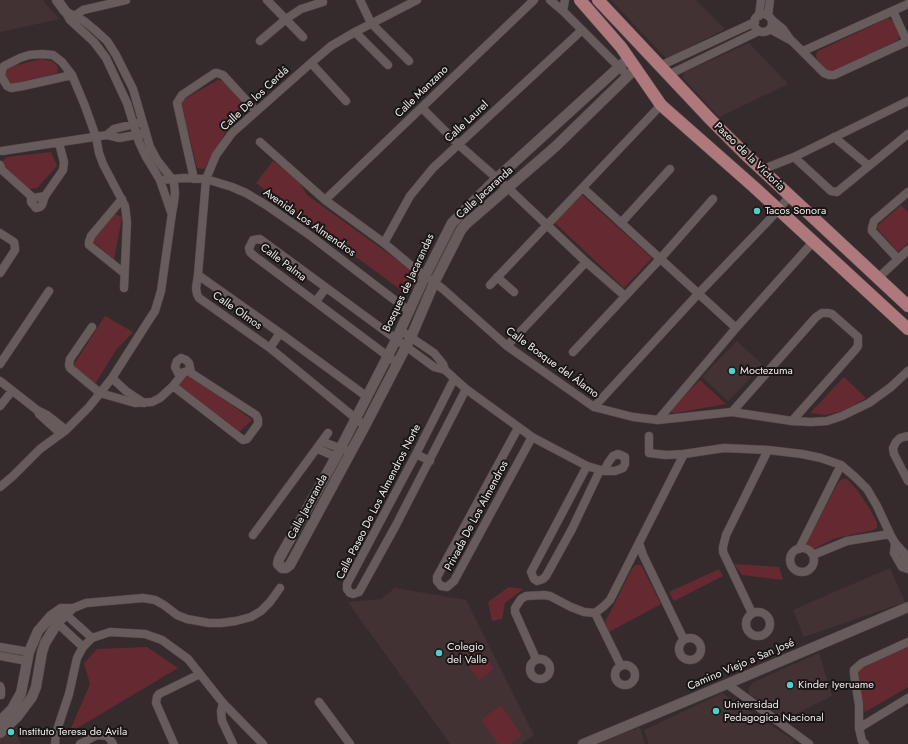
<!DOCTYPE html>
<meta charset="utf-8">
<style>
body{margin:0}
canvas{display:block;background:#352b2c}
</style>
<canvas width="908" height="744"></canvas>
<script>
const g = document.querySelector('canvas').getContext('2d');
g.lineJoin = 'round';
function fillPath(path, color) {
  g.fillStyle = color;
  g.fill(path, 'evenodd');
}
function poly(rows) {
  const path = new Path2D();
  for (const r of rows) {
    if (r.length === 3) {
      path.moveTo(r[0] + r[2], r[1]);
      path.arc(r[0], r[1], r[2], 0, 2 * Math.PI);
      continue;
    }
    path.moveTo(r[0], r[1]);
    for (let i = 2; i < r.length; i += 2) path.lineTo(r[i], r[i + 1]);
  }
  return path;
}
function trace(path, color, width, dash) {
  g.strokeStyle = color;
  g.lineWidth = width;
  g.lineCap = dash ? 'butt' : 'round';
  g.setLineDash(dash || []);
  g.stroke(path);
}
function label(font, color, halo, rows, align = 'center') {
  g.font = font + ' Jost,sans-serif';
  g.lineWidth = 4;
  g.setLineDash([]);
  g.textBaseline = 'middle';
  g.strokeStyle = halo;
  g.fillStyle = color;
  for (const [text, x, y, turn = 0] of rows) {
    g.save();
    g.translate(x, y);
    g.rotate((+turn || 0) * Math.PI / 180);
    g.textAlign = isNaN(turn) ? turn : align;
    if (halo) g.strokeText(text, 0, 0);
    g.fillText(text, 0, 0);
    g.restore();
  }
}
const built = poly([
 [0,0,43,0,47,6,60,19,0,32],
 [611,0,696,0,725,29,667,59],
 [749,43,788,84,719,117,682,77,685,72],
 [737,341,763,365,728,401,702,377],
 [890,568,905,602,804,637,793,610],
 [395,588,466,600,534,735,522,743,523,744,450,744,348,602,381,599],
 [819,653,832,696,785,719,749,694,749,687,754,682],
 [722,693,795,741,793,744,649,744,644,730],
 [12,726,21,744,0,744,0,737],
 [640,727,645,744,597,744]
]);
const green = poly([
 [888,18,893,21,901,33,898,40,832,73,824,68,817,59,816,55,818,51],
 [41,59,52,61,58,67,57,73,10,85,3,72,10,67],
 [218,80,223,81,245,106,244,111,228,128,204,169,197,168,181,101],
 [51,152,57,166,37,188,28,189,5,166,3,161,7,157],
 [273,161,297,178,307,195,418,275,418,279,410,292,405,293,256,183],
 [581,194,652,258,624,288,555,223],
 [901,205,908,212,908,243,898,252,876,227],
 [115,214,122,217,114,260,92,240,96,234],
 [105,316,133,332,116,350,95,384,73,366],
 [187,372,252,420,239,432,178,385],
 [844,377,866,398,846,410,826,415,810,413],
 [700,380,726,404,675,413,669,411],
 [842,479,847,479,858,491,871,511,877,523,877,528,873,530,833,539,814,549,809,547,807,542,838,483],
 [734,564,779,567,783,580,742,575],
 [635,565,641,565,661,604,609,632,605,622,632,569],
 [719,569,723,576,674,601,669,592],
 [509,587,523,589,505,603,502,619,492,621,488,602],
 [908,645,908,687,865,712,857,671],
 [477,646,494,669,479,680,462,656],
 [147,647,178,668,69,733,90,684,84,663,97,649],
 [501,705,522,735,510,744,498,744,481,720]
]);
const minor = poly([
 [267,0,303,37],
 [360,0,371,23,409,61],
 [550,0,563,11,627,75],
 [65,11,70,20,94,42,106,58,127,103,139,142,146,157,160,180,171,212],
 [563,11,565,0],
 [893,11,907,42],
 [763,23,9],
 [759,16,761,0],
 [768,16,770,0],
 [72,18,83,10,126,0],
 [772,20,783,29,790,39],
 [770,29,792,41,824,73,829,75,834,75,908,41],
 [355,32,388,65],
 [260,41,286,19,301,9,323,2],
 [803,51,908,4],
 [311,63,346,101],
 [660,66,755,22],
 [72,75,23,86,11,88,7,86,1,76,2,70,4,66,20,58,29,55,42,54,53,55,62,62,72,75,85,106,96,137,99,153,103,164,125,206,127,222,124,288],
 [668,75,759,31],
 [422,108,459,145,508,188,586,262,625,296],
 [107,135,119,138,141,134],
 [107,135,114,129,138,123],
 [834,137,869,166],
 [260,142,325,200,384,243,414,268,443,289,507,346,594,407,633,417,658,420,732,412,792,421,811,422,827,421,842,416,869,403,891,387,908,371],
 [2,151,107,135],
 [794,157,831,191,837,192,908,134],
 [0,165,2,170,31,196,34,198,45,196,63,170,64,162,59,143],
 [761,170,794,157,908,101],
 [194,179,177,103,182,95,215,73,217,73,223,75,256,111],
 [160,180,184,178,206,179,232,187,246,193,266,205,308,234,409,311],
 [583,188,736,328],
 [31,196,31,202,36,208,40,207,42,205,45,196],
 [122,199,91,236,89,242,89,245,124,273],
 [325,200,534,0],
 [621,223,670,169],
 [0,233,14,242,15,248,15,250,0,273],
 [384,243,410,196,433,168,582,30],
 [898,259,872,231,872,228,874,221,908,192],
 [198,275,280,333,366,396],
 [497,277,514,292],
 [878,278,908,250],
 [490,285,661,105],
 [316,301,326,288],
 [92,327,70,359,69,365,70,368,100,393,135,403,152,402,160,398,173,386,184,372,188,371,256,415,258,419,258,424,247,439,243,440,173,386],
 [400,330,434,353,443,364,445,370,466,389,532,437,587,466,604,471,615,471,623,468,625,464,625,457,618,454,613,456,608,463,604,471],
 [507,346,586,262],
 [270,348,280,333],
 [573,352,660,259,713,199],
 [397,363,253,255,250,252,249,248,253,240,260,239,434,367,445,370],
 [0,364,49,291],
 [180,377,175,367,177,361,181,358,186,360,189,363,191,372],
 [112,378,126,391,144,403],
 [454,379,416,454,347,584,347,589,350,593,353,594,359,592,395,527,466,389],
 [0,381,37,410,47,415,66,430],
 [0,406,12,391],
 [594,407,698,294,770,219,789,197],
 [732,412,816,317,822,313,828,313,832,314,858,337,858,346,855,350,792,421],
 [39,414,61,434],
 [658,420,736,328,813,242],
 [365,426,270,348,199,298,197,294,196,288,198,275,206,179,216,155,232,133,311,63,331,46,355,32,417,0],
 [518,428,437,577,437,581,441,586,447,587,454,581,532,437],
 [649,436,649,453,666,455,684,454,724,448,768,450,802,454,821,458,841,465,855,477,867,489,877,506,890,534,895,543,904,553,908,569],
 [908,436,900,438,896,442,893,448,894,454,908,481],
 [323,442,351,452],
 [318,449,336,457],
 [416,454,430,461],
 [587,466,531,572,534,579,537,581,543,579,546,576,572,529,600,470],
 [0,487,13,476,40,449,66,430,89,407,112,378,149,320,155,311,161,291,172,213,174,202,175,193,174,184,172,179,157,160,150,147,133,89,116,55,107,41,95,30,84,21,65,11],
 [253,535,328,433],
 [639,543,643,555,684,640],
 [895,543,894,553,902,567,908,569],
 [802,560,12],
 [799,549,841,465],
 [813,555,847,541,890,534],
 [71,609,86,603,143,598,155,600,164,605,177,615,187,619,209,623,221,623,236,621,251,617,261,611,270,602,280,588],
 [62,611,92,638],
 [758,624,12],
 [595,613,604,606,610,600,684,454],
 [595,613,621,666],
 [752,613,723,552,723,547,726,535,768,450],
 [53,619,83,647],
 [690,649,11],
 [0,647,29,652],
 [0,656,27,661],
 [540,669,10],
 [536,659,515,612,515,608,521,599,526,596,544,595,550,596,571,607,584,612,595,613],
 [625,675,10],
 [727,684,809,744],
 [0,686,1,689,1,695],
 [319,702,350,744],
 [223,703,221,711,222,721,233,744],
 [859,728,908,698],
 [55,744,56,733,69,694,77,658,83,647,92,638,110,632,145,634,162,640,188,659,223,703,263,744],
 [80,744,97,735,107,736,110,739,113,744],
 [174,744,156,703,157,697,159,694,200,674],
 [865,744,862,741,859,728,859,705,854,674,854,670,862,663,908,642]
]);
const tertiary = poly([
 [57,0,65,11],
 [629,58,497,178,452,223,425,276,396,340,336,457,279,559,278,564,282,568,286,568,290,565,365,426,411,337,434,283,461,230,466,224,555,147,635,69],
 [0,721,12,709,21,693,29,652,38,631,51,616,61,609,71,609],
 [0,733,17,717,32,697,36,687,42,652,45,643,58,622,71,609],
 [583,744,727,684,908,607]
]);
const primary = poly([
 [580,0,621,47,661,105,754,187,908,329],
 [598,0,710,119,745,154,908,306]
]);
const markers = [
 [757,211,4,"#53cdcb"],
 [732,371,4,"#53cdcb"],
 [439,653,4,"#53cdcb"],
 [790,685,4,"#53cdcb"],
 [716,711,4,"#53cdcb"],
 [11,732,4,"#53cdcb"]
];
const streetNames = [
 ["Calle Manzano",422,92,-44],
 ["Calle De los Cerdá",255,99,-43],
 ["Calle Laurel",467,122,-43],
 ["Paseo de la Victoria",749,157,44],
 ["Calle Jacaranda",485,193,-42],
 ["Avenida Los Almendros",309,223,35],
 ["Calle Palma",283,263,37],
 ["Bosques de Jacarandas",409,283,-65],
 ["Calle Olmos",237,311,35],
 ["Calle Bosque del Álamo",552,363,36],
 ["Calle Paseo De Los Almendros Norte",379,502,-63],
 ["Calle Jacaranda",308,507,-62],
 ["Privada De Los Almendros",477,516,-62],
 ["Camino Viejo a San José",741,665,-23]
];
const poiNames = [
 ["Tacos Sonora",765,211],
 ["Moctezuma",740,371],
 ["Colegio",447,647],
 ["del Valle",447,660],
 ["Kinder Iyeruame",798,685],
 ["Universidad",724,705],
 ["Pedagogica Nacional",724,718],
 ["Instituto Teresa de Avila",19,732]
];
fillPath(built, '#433233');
fillPath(green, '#652931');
trace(minor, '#504647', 9);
trace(tertiary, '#504647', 11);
trace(primary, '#504647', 13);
trace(minor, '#675b5c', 8);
trace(tertiary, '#675b5c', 10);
trace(primary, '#ae787d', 12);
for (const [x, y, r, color] of markers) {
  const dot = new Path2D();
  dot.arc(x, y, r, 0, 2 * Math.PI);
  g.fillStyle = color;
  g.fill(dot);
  trace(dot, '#191515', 1.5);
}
label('11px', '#f0e9e9', '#191515', streetNames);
label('11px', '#f0e9e9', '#191515', poiNames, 'left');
</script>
